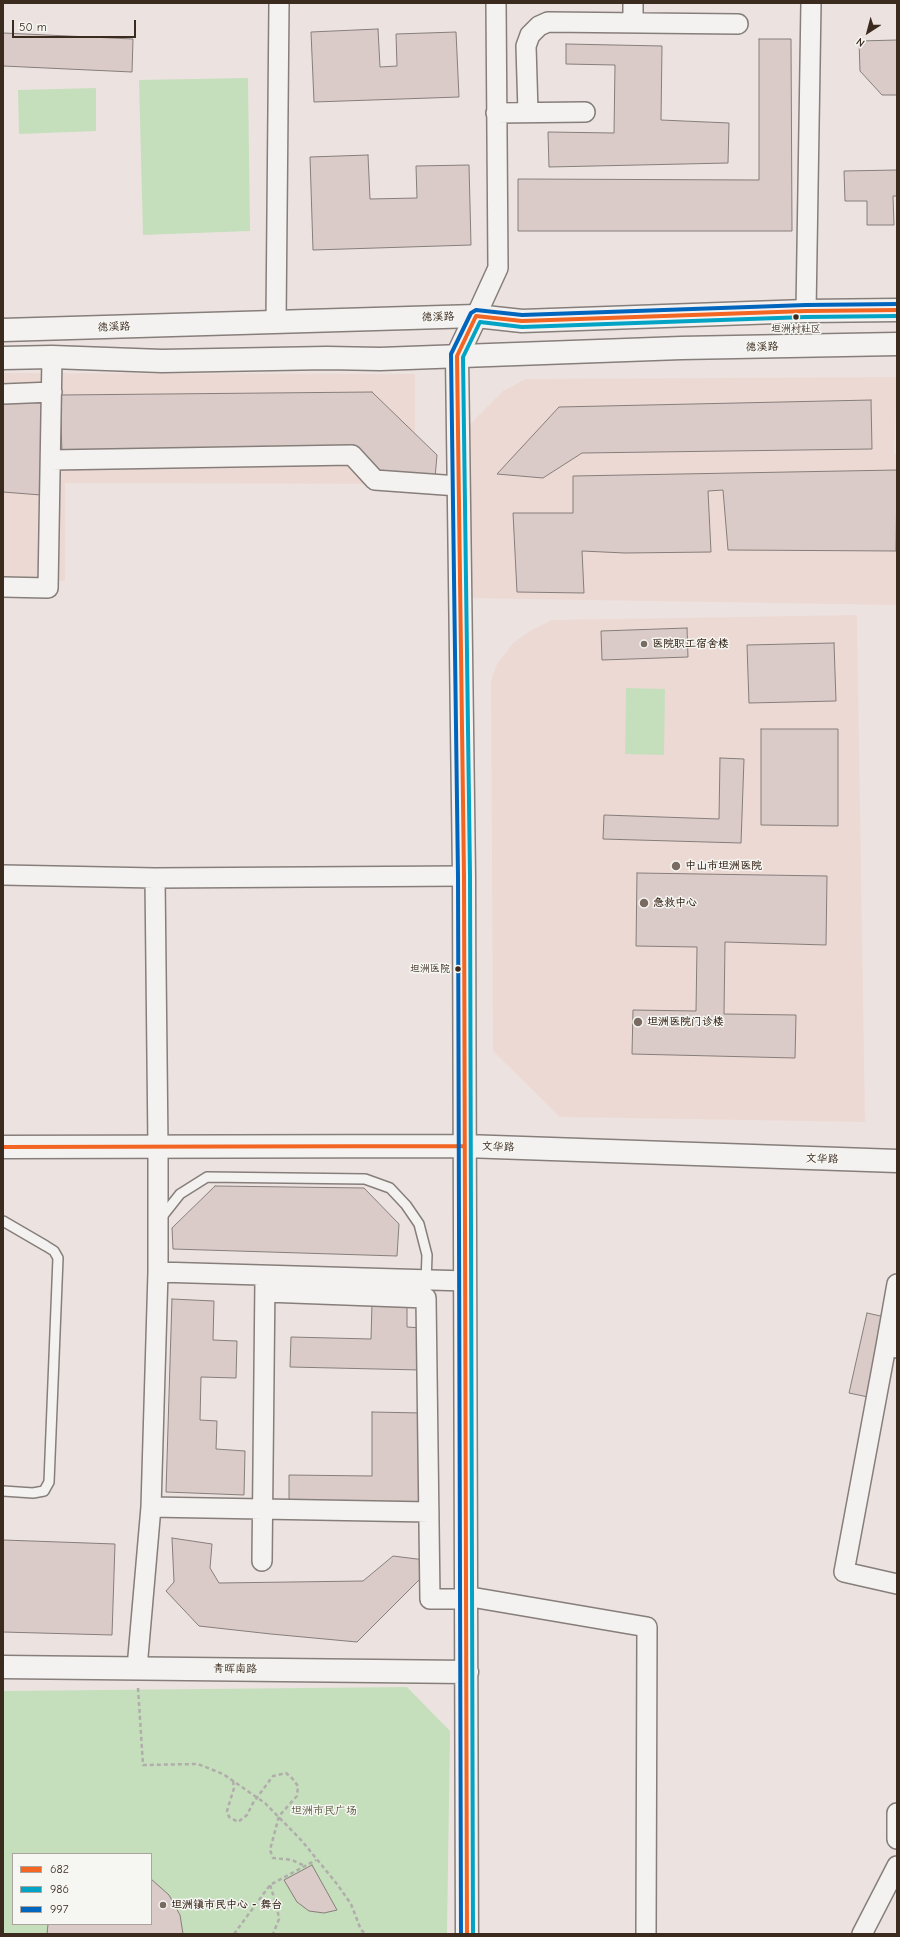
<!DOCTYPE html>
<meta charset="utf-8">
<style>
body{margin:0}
#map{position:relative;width:900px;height:1937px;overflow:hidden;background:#ece3e0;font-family:"Comic Neue",sans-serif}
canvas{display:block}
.frame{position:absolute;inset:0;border:4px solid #3b2a1e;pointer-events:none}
.legend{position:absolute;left:12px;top:1853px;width:140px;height:72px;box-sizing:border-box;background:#f6f6f2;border:1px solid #aba49d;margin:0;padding:5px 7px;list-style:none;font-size:12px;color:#3b2a1e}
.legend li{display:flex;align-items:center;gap:8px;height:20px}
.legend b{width:20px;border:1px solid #aba49d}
.north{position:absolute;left:848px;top:12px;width:40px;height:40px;-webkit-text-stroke:3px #f6f6f2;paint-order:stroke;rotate:216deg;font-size:11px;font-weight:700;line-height:16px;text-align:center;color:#3b2a1e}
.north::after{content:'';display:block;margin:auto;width:14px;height:18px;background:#3b2a1e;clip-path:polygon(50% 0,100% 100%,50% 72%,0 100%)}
.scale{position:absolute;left:12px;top:20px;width:124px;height:18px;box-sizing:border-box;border:2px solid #3b2a1e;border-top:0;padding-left:5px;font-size:12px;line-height:14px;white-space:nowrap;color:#3b2a1e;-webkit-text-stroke:3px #f6f6f2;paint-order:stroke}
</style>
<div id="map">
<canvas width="900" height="1937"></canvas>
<div class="frame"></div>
<ul class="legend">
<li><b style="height:5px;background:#f26522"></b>682</li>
<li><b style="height:5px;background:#03a3c5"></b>986</li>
<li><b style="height:5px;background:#0065bd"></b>997</li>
</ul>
<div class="north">N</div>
<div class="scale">50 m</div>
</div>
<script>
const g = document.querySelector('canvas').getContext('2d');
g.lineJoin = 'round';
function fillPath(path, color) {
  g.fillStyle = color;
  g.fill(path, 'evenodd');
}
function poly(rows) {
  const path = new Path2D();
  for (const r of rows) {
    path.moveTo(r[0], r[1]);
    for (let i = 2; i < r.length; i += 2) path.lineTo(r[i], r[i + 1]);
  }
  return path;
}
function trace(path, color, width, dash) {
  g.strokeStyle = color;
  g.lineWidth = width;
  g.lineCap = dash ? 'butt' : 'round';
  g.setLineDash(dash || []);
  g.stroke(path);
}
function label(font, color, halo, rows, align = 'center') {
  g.font = font + ' "Comic Neue","LXGW WenKai TC",sans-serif';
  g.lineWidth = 3;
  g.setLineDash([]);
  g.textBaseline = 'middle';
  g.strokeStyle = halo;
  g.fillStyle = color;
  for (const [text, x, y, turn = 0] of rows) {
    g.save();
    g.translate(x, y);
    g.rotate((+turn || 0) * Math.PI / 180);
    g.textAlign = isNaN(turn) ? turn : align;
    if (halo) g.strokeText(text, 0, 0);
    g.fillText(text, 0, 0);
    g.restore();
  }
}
const built = poly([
 [3,373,415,374,415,484,65,483,65,581,3,581],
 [897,377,894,454,897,454,897,605,460,598,458,436,503,391,526,379],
 [857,615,865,1122,560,1117,493,1051,491,681,497,664,513,643,528,632,552,620]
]);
const green = poly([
 [248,78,250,231,143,235,139,80],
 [96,88,96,131,19,134,18,90],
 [626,688,665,689,664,755,625,754],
 [407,1687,450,1731,447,1934,3,1934,3,1691],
 [13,1854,151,1854,151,1924,13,1924]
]);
const building = poly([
 [378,29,380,67,397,66,396,34,456,32,459,97,314,102,311,32,378,29],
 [3,33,133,39,132,72,3,66,3,33],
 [759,39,791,39,792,231,518,231,518,179,759,180,759,39],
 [897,40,897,95,882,95,860,71,859,41,897,40],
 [566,44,662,46,661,120,729,123,728,163,549,167,548,132,614,133,615,65,566,64,566,44],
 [368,155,370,199,417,198,416,166,469,165,471,245,313,250,310,157,368,155],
 [897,170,897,196,893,196,894,225,867,225,867,201,845,201,844,171,897,170],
 [372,392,437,455,435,478,384,475,357,449,62,453,60,395,372,392],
 [3,399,44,399,41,495,3,492,3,399],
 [871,400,872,449,582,453,543,478,497,474,559,407,871,400],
 [897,470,896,551,728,550,723,490,708,491,711,552,625,553,582,551,584,593,517,592,513,513,573,513,573,476,897,470],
 [687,628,688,657,602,660,601,631,687,628],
 [834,643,836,701,749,703,747,645,834,643],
 [761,729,838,729,838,826,761,825,761,729],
 [720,758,744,759,741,843,603,839,604,815,719,819,720,758],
 [637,873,827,876,826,945,725,942,724,1014,796,1015,795,1058,632,1054,633,1010,696,1011,697,947,636,946,637,873],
 [215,1186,364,1188,399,1224,397,1256,173,1249,172,1228,215,1186],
 [172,1299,214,1301,213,1340,237,1341,236,1378,201,1377,200,1420,217,1421,216,1449,245,1451,244,1495,166,1492,172,1299],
 [372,1304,407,1305,407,1327,422,1328,421,1370,290,1367,291,1337,371,1339,372,1304],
 [867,1313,885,1317,868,1397,849,1393,867,1313],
 [372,1412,421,1413,421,1502,289,1501,289,1475,372,1476,372,1412],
 [172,1538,212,1544,210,1568,219,1583,363,1581,393,1556,425,1560,423,1576,357,1642,271,1634,199,1626,166,1591,174,1582,172,1538],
 [3,1540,115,1544,112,1635,3,1632,3,1540],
 [312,1865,337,1910,324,1913,309,1911,297,1902,284,1880,312,1865],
 [151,1879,169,1895,180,1915,183,1934,47,1934,48,1924,151,1924,151,1879]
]);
const path = poly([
 [138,1688,143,1765,198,1764,223,1774,265,1803,302,1841,337,1884,351,1904,361,1930,366,1934],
 [233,1781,234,1788,227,1811,229,1817,238,1822,247,1815,253,1803,273,1776,286,1773,292,1778,298,1786,297,1796,279,1816,270,1850,273,1858,292,1860,305,1866],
 [270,1885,277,1907,279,1919,273,1934],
 [234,1934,270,1885,316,1860]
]);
const service = poly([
 [161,1218,180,1194,207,1177,365,1179,390,1188,406,1205,419,1224,427,1255,426,1283],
 [3,1221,46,1246,54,1251,58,1258,49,1482,44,1491,33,1493,3,1491]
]);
const minor = poly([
 [633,3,633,23],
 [528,112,526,46,530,35,539,26,548,22,738,24],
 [496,113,585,112],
 [806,311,811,3],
 [476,316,498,268,496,3],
 [276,321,279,3],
 [3,394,52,392],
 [51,460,352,455,375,480,458,486],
 [3,587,48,588,52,357],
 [3,875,155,878,464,876],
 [158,1272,466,1281],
 [897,1284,886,1346,897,1348],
 [266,1292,426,1298,430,1599,467,1599],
 [886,1346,844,1572,897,1584],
 [151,1507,429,1512],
 [262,1561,265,1279],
 [465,1596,647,1627,646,1934],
 [137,1668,151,1507,158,1272,158,1147,155,878],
 [897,1813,897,1839],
 [862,1934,897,1866]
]);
const tertiary = poly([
 [3,1147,465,1146,897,1161],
 [3,1667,467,1672],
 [467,1934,464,876,457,356,476,316]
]);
const secondary = poly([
 [3,330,476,316,522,321,806,311,897,310],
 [3,358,52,357,162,361,327,358,380,359,681,348,897,344]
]);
const bus1 = poly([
 [3,1147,465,1146],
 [467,1934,464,876,457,356,476,316,522,321,806,311,897,310]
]);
const bus2 = poly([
 [473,1934,470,876,463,357,480,322,522,327,806,317,897,316]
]);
const bus3 = poly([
 [461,1934,458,876,451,354,471,313,476,310,522,315,806,305,897,304]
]);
const markers = [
 [796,317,3.5,"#3b2a1e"],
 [644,644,4,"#796b62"],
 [676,866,5,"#796b62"],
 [644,903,5,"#796b62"],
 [458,969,3.5,"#3b2a1e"],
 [638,1022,5,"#796b62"],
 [163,1905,4,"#796b62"]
];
const busNames = [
 ["坦洲村社区",796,329],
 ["坦洲医院",450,969,"right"]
];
const streetNames = [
 ["德溪路",438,317,-1],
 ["德溪路",114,327,-2],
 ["德溪路",762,347,-1],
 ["文华路",498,1147,2],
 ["文华路",822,1159,2],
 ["青晖南路",235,1669,1]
];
const poiNames = [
 ["医院职工宿舍楼",652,644],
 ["中山市坦洲医院",685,866],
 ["急救中心",653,903],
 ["坦洲医院门诊楼",647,1022],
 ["坦洲镇市民中心 - 舞台",171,1905]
];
const parkNames = [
 ["坦洲市民广场",324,1811]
];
fillPath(built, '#edd9d4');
fillPath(green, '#c5dfbc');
fillPath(building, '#dacbc9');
trace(building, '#867e7a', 1);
trace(service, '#867e7a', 12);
trace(minor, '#867e7a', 22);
trace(tertiary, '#867e7a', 25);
trace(secondary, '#867e7a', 25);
trace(path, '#b0adab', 2.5, [4, 3]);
trace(service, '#f4f2f0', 9);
trace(minor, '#f4f2f0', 19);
trace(tertiary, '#f4f2f0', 22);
trace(secondary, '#f4f2f0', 22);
trace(bus1, '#f26522', 4);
trace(bus2, '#03a3c5', 4);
trace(bus3, '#0065bd', 4);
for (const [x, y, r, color] of markers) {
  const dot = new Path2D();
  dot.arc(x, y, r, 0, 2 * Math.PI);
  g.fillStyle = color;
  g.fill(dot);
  trace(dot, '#f6f6f2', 1.5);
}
label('10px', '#3b2a1e', '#f6f6f2', busNames);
label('11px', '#3b2a1e', '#f6f6f2', streetNames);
label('bold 11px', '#3b2a1e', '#f6f6f2', poiNames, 'left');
label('11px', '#56563e', '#f6f6f2', parkNames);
</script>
